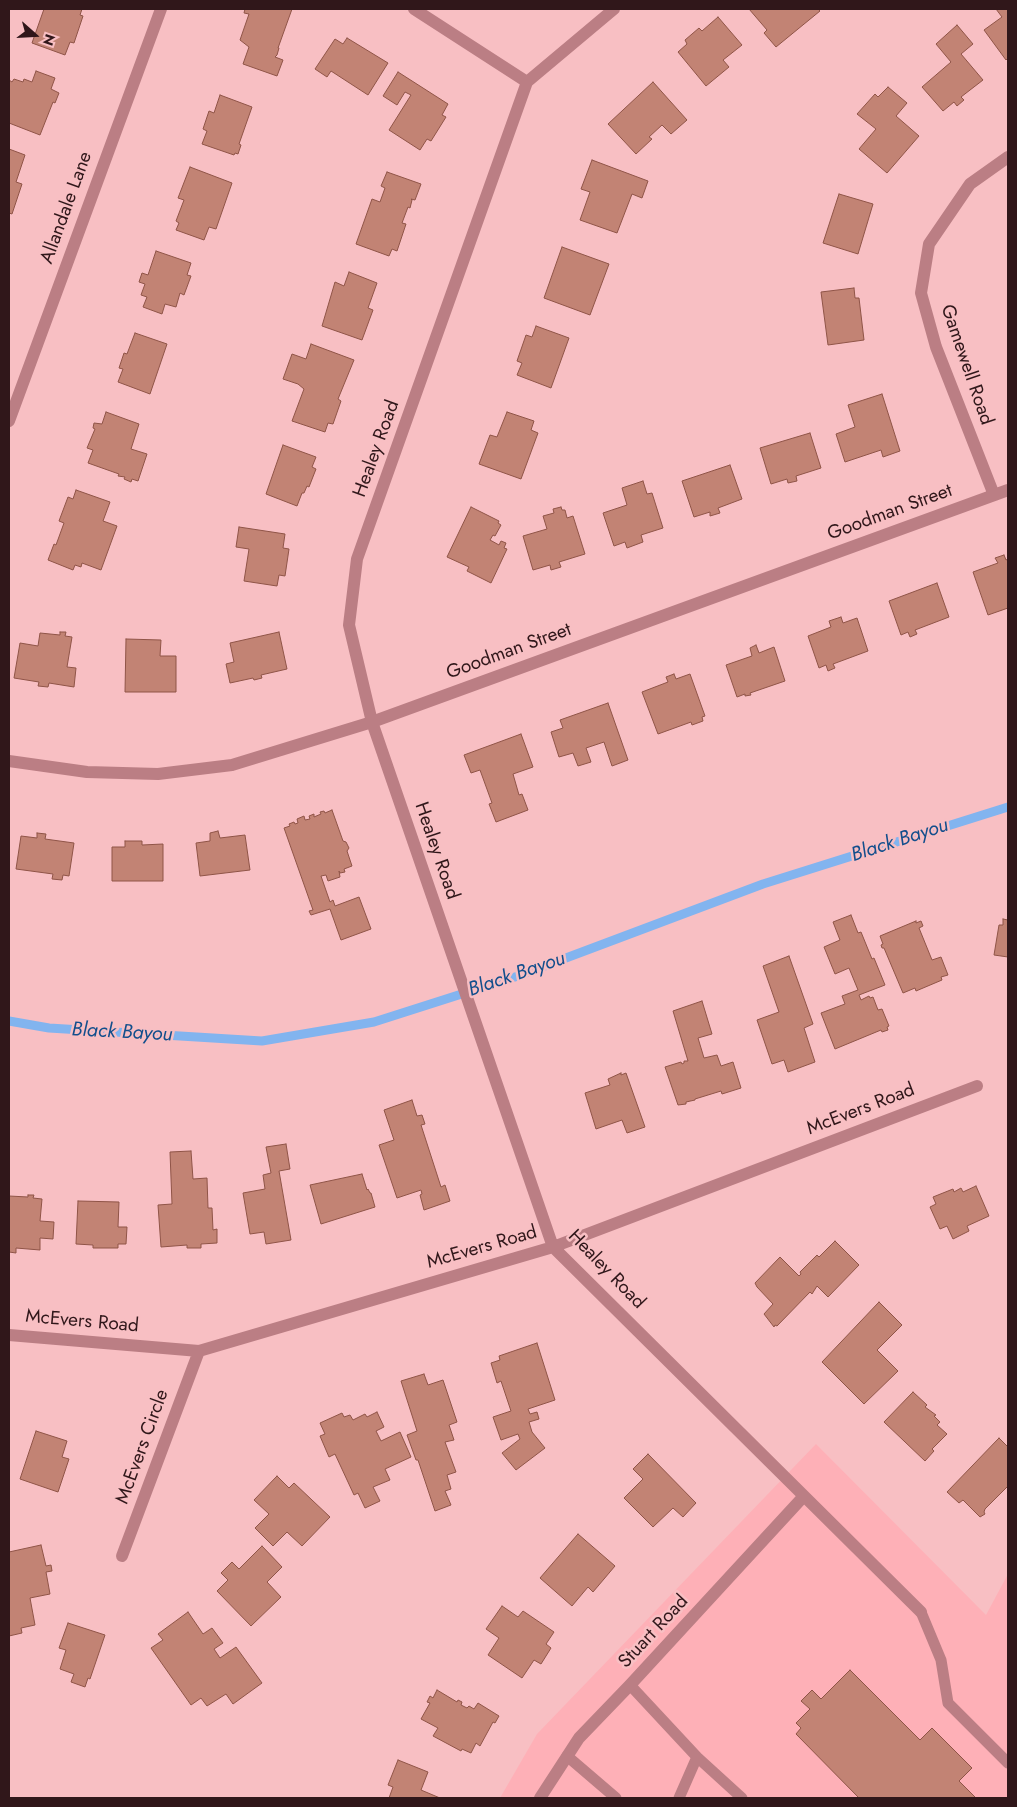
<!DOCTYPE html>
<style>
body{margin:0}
#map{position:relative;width:1017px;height:1807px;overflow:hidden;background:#f8bfc3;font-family:Jost,sans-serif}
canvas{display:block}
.frame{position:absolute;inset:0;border:10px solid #30171a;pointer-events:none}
.north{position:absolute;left:10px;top:10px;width:50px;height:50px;-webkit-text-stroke:4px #f8bfc3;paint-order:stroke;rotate:109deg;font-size:14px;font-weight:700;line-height:20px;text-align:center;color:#30171a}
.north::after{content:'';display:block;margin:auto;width:18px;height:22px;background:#30171a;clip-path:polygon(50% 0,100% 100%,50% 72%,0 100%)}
</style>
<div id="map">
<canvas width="1017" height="1807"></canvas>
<div class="frame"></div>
<div class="north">N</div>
</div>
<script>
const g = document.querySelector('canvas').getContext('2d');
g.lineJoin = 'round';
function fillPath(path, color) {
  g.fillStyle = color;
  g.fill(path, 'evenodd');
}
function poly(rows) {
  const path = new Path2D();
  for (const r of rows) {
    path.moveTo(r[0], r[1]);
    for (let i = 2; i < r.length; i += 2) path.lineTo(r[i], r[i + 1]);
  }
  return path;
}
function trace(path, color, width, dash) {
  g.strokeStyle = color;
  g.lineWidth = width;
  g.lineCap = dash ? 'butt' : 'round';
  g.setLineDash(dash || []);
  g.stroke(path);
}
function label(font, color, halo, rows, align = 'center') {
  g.font = font + ' Jost,sans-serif';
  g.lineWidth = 5;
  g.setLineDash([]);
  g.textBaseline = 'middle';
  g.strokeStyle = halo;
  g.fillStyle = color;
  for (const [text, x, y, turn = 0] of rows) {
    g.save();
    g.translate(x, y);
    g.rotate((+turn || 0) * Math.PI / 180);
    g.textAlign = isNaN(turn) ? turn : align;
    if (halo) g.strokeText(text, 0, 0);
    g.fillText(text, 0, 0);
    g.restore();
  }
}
const built = poly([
 [816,1444,986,1615,1008,1574,1008,1798,500,1798,537,1734]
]);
const stream = poly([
 [9,1021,49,1028,262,1041,374,1022,518,976,763,884,1008,807]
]);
const building = poly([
 [44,9,82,9,80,15,83,16,74,43,70,42,65,55,32,43,44,9],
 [245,9,292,9,278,48,279,48,277,55,275,57,283,60,277,76,243,64,249,47,240,40,249,14,244,13,245,9],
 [749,9,818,9,820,11,776,47,764,33,767,30,749,9],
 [996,9,1008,9,1008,58,1006,60,984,30,1002,17,996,9],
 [718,17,742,45,723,60,729,67,706,86,678,52,687,44,685,40,699,28,702,31,718,17],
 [957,25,973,44,961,54,983,80,961,97,964,100,957,106,954,102,943,111,922,87,951,62,936,44,957,25],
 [347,38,388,63,368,95,331,71,327,77,315,69,335,39,343,44,347,38],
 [36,71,55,78,51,89,59,93,55,103,53,102,40,135,9,123,9,80,12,82,14,79,23,82,24,79,32,82,36,71],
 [398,72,448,104,442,115,446,117,431,141,427,139,420,150,389,130,411,95,405,92,397,105,383,96,398,72],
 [653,82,687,120,671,134,662,125,649,137,652,139,636,154,608,124,653,82],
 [888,87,907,103,896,116,919,136,887,173,859,149,876,129,857,114,875,94,878,97,888,87],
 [220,95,252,107,239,144,241,145,238,154,235,153,234,155,202,144,207,131,203,129,209,111,214,113,220,95],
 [9,149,25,155,16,182,22,184,12,214,9,213,9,149],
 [592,160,648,181,642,198,632,194,617,233,580,220,590,192,581,189,592,160],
 [190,167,232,183,216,229,209,227,204,240,176,230,179,223,176,221,184,200,178,198,190,167],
 [387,172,421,184,415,200,411,199,412,200,410,208,408,207,402,223,406,224,397,251,392,249,389,256,356,244,372,199,380,202,385,188,381,186,387,172],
 [839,194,873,204,858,254,823,243,839,194],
 [562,247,609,264,590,315,544,298,562,247],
 [156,251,191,263,187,275,191,276,184,295,180,293,176,307,165,304,162,314,143,307,147,297,141,295,145,284,139,282,142,273,148,275,156,251],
 [349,272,377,283,368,308,373,310,362,340,322,326,335,282,344,286,349,272],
 [854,288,855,298,859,298,864,340,828,345,821,292,854,288],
 [536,326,569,338,551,388,517,375,522,363,517,361,526,335,532,337,536,326],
 [135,333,167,344,150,394,118,382,123,369,119,368,124,353,127,354,135,333],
 [311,344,354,360,338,399,341,401,333,424,328,423,325,432,292,421,304,389,298,384,283,379,292,354,306,359,311,344],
 [882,394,900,451,883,457,881,450,845,462,836,434,855,427,848,405,882,394],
 [106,412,139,424,131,449,147,454,138,481,132,479,131,482,124,479,125,477,118,476,119,474,88,463,93,450,87,448,95,429,93,428,94,423,102,424,106,412],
 [507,412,534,421,531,430,538,433,521,479,479,464,490,435,497,437,507,412],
 [810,433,821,468,796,476,797,481,788,483,787,479,771,484,760,448,810,433],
 [283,445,316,457,312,467,316,469,309,487,307,486,304,493,302,493,297,506,266,494,283,445],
 [730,465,742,499,718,508,720,513,710,516,710,512,694,517,682,481,730,465],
 [643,481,647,494,652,493,663,528,641,535,643,542,627,548,625,542,614,546,603,513,627,505,622,488,643,481],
 [76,490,110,502,103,521,117,526,101,570,82,563,81,567,75,565,73,570,48,560,54,544,56,545,64,523,59,521,68,497,73,499,76,490],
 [471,507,499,521,498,523,501,525,495,536,493,535,490,540,499,545,501,541,506,543,504,548,507,549,491,583,467,571,469,567,447,557,471,507],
 [561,507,562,510,565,510,567,518,573,516,585,554,559,562,561,567,551,570,550,565,533,570,523,536,547,529,543,516,554,513,553,509,561,507],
 [239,527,285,534,283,548,289,549,285,576,279,575,277,586,244,581,249,549,236,547,239,527],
 [1004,555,1006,560,1008,559,1008,608,988,615,973,572,998,563,995,558,1004,555],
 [937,583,949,617,915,630,917,634,910,637,908,632,901,635,889,601,937,583],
 [841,617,843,623,857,618,868,651,833,664,835,668,828,671,826,665,819,668,808,636,831,627,829,621,841,617],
 [60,632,66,632,65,636,72,637,67,667,76,668,74,687,49,683,48,687,38,686,39,682,14,678,20,643,38,646,40,633,60,635,60,632],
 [279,632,287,669,261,675,262,678,254,680,253,678,230,683,226,664,234,662,230,643,279,632],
 [126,639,161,640,160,656,176,656,176,692,125,692,126,639],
 [756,645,759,653,774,647,785,681,750,693,751,695,745,696,745,694,737,697,726,665,752,656,750,648,756,645],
 [674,674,676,679,690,674,705,716,702,717,703,721,692,725,691,722,658,734,642,692,668,682,666,677,674,674],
 [608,703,628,760,612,766,604,742,586,748,591,762,578,766,573,753,559,757,551,732,563,728,560,720,608,703],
 [521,734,533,767,513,774,519,795,522,794,528,810,496,822,489,804,492,803,480,770,471,773,464,755,521,734],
 [332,810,343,841,346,842,349,848,347,851,352,866,344,869,345,872,340,873,339,871,340,877,328,881,326,875,321,876,330,902,333,900,335,906,359,897,371,929,341,940,330,909,311,915,309,911,313,910,284,828,290,826,289,824,294,822,295,824,298,823,297,819,304,816,305,820,310,819,309,816,314,814,314,817,321,814,320,812,324,811,325,813,332,810],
 [218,831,220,838,245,835,250,870,200,876,196,843,210,841,210,833,218,831],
 [37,833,46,834,45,839,74,843,69,876,63,875,62,880,52,879,53,874,16,869,21,836,37,838,37,833],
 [125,841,142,841,142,845,163,844,163,881,112,881,112,847,125,847,125,841],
 [851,915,858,933,861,932,872,959,874,958,885,985,859,995,861,1000,869,996,870,998,873,997,878,1010,882,1009,889,1026,887,1027,888,1030,882,1032,881,1030,835,1049,821,1013,845,1004,842,996,858,990,849,968,835,974,824,947,840,940,833,922,851,915],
 [1003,919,1008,920,1008,957,994,955,999,925,1003,925,1003,919],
 [916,921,916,923,921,921,923,926,919,928,932,960,941,957,948,975,941,977,942,980,916,991,915,988,903,993,884,948,882,948,881,945,883,944,880,936,916,921],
 [789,956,813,1024,804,1028,815,1062,788,1072,784,1060,772,1064,757,1020,779,1012,763,966,789,956],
 [702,1001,712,1034,698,1038,704,1058,717,1055,721,1066,733,1062,741,1088,722,1094,721,1091,695,1099,695,1100,686,1102,686,1104,678,1105,665,1067,681,1062,682,1064,684,1063,684,1061,688,1061,673,1011,702,1001],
 [621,1073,621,1075,626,1073,645,1127,627,1133,622,1120,596,1129,585,1093,610,1085,608,1079,621,1073],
 [412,1100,417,1116,422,1115,425,1124,421,1125,441,1187,445,1185,450,1201,424,1210,420,1195,422,1194,421,1190,397,1198,379,1145,394,1140,384,1110,412,1100],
 [286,1144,290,1169,279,1171,291,1240,266,1244,264,1232,250,1234,243,1193,265,1189,263,1175,271,1173,266,1147,286,1144],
 [191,1151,193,1179,207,1178,208,1208,212,1208,213,1230,217,1229,217,1243,201,1244,201,1248,187,1248,187,1245,161,1247,158,1205,172,1204,170,1152,191,1151],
 [362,1174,367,1190,368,1189,370,1193,371,1193,375,1207,321,1224,310,1185,362,1174],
 [976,1186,989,1216,967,1226,969,1231,953,1239,947,1226,940,1229,930,1207,936,1204,933,1197,953,1189,954,1192,961,1188,963,1192,976,1186],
 [28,1195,34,1195,33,1198,42,1199,40,1221,54,1222,53,1239,40,1238,40,1250,16,1248,16,1253,9,1252,9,1196,28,1197,28,1195],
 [78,1201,119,1202,118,1227,127,1227,126,1244,118,1244,118,1248,93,1248,93,1245,76,1244,78,1201],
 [835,1241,859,1265,828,1297,817,1286,812,1294,810,1292,777,1326,775,1325,774,1327,764,1314,773,1304,757,1287,755,1283,780,1257,799,1276,801,1274,800,1272,817,1255,819,1257,835,1241],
 [879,1302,902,1325,877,1350,898,1371,864,1404,822,1362,879,1302],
 [537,1343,555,1400,528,1409,530,1414,537,1412,539,1419,529,1422,532,1432,545,1448,516,1470,502,1453,520,1439,518,1434,501,1440,493,1417,511,1411,501,1381,497,1383,491,1363,500,1360,499,1356,537,1343],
 [424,1374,428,1385,443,1380,457,1422,449,1425,454,1440,445,1442,456,1472,447,1475,451,1489,445,1491,451,1505,435,1511,418,1460,416,1460,407,1435,417,1431,401,1381,424,1374],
 [913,1392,927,1405,925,1407,936,1415,934,1416,940,1422,937,1425,947,1434,932,1449,934,1451,925,1461,884,1422,913,1392],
 [377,1412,384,1427,376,1431,381,1441,400,1432,411,1457,385,1469,390,1480,373,1487,380,1501,365,1508,358,1493,354,1495,335,1454,329,1457,320,1436,325,1434,320,1423,342,1413,344,1417,350,1415,353,1420,365,1414,367,1417,377,1412],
 [36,1431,67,1441,62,1457,69,1459,58,1492,20,1479,36,1431],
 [999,1438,1008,1447,1008,1486,985,1509,984,1512,985,1514,980,1517,963,1500,959,1503,947,1492,999,1438],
 [648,1454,696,1503,683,1517,673,1508,653,1527,624,1498,643,1479,633,1469,648,1454],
 [277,1476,289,1488,294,1483,330,1517,302,1546,287,1532,273,1546,255,1528,269,1514,254,1500,277,1476],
 [578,1534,615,1566,593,1592,588,1587,572,1606,540,1578,578,1534],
 [41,1545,46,1566,51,1565,52,1571,46,1572,50,1594,30,1598,35,1625,21,1628,22,1633,9,1636,9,1552,41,1545],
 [262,1546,282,1567,267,1582,281,1597,251,1626,217,1591,228,1580,221,1573,232,1562,239,1569,262,1546],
 [502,1606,518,1617,523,1611,554,1632,546,1644,551,1648,541,1664,534,1660,522,1678,488,1655,499,1638,486,1629,502,1606],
 [188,1612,203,1634,212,1628,223,1643,214,1649,220,1658,236,1647,262,1683,233,1704,226,1694,207,1706,201,1698,191,1705,151,1648,163,1640,158,1634,188,1612],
 [68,1623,105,1635,90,1679,88,1678,85,1687,71,1682,74,1674,60,1669,66,1650,59,1648,68,1623],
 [850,1670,920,1740,932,1728,972,1768,959,1781,976,1798,859,1798,796,1734,801,1728,796,1723,810,1709,801,1701,812,1690,821,1699,850,1670],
 [437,1690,457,1702,458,1700,462,1702,461,1705,467,1708,469,1706,474,1709,478,1703,499,1716,495,1723,493,1722,480,1746,476,1743,471,1753,462,1749,461,1751,433,1736,438,1728,421,1719,430,1703,427,1702,430,1696,433,1698,437,1690],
 [398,1760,428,1772,421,1790,440,1798,389,1798,393,1787,388,1785,398,1760]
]);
const service = poly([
 [921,1612,941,1660,948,1703,1008,1763],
 [630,1685,697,1757,742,1798],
 [567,1756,616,1798],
 [679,1798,697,1757]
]);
const minor = poly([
 [414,9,527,82],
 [614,9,527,82,357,559,349,625,372,722,553,1247,921,1612],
 [9,421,161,9],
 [994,495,936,347,921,293,929,244,970,184,1008,157],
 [9,761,87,772,158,774,232,765,372,722,1008,490],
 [9,1335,199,1351,553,1247,977,1086],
 [122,1556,199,1351],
 [540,1798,579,1738,630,1685,804,1496]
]);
const streetNames = [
 ["Allandale Lane",67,208,-70],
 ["Gamewell Road",966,365,71],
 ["Healey Road",377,449,-70],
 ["Goodman Street",890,513,-20],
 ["Goodman Street",509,652,-20],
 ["Healey Road",436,851,71],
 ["McEvers Road",861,1110,-21],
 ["McEvers Road",482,1248,-16],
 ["Healey Road",606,1270,46],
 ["McEvers Road",82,1322,5],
 ["McEvers Circle",143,1447,-70],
 ["Stuart Road",654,1632,-47]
];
const waterNames = [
 ["Black Bayou",900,841,-18],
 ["Black Bayou",517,975,-19],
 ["Black Bayou",122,1033,3]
];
fillPath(built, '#feb0b7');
trace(stream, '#82b4ef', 9);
fillPath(building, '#c28374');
trace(building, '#8f5447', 1);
trace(service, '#bb7e84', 11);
trace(minor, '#bb7e84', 12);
label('19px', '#30171a', '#f8bfc3', streetNames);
label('italic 20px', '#124e8c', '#f8bfc3', waterNames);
</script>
